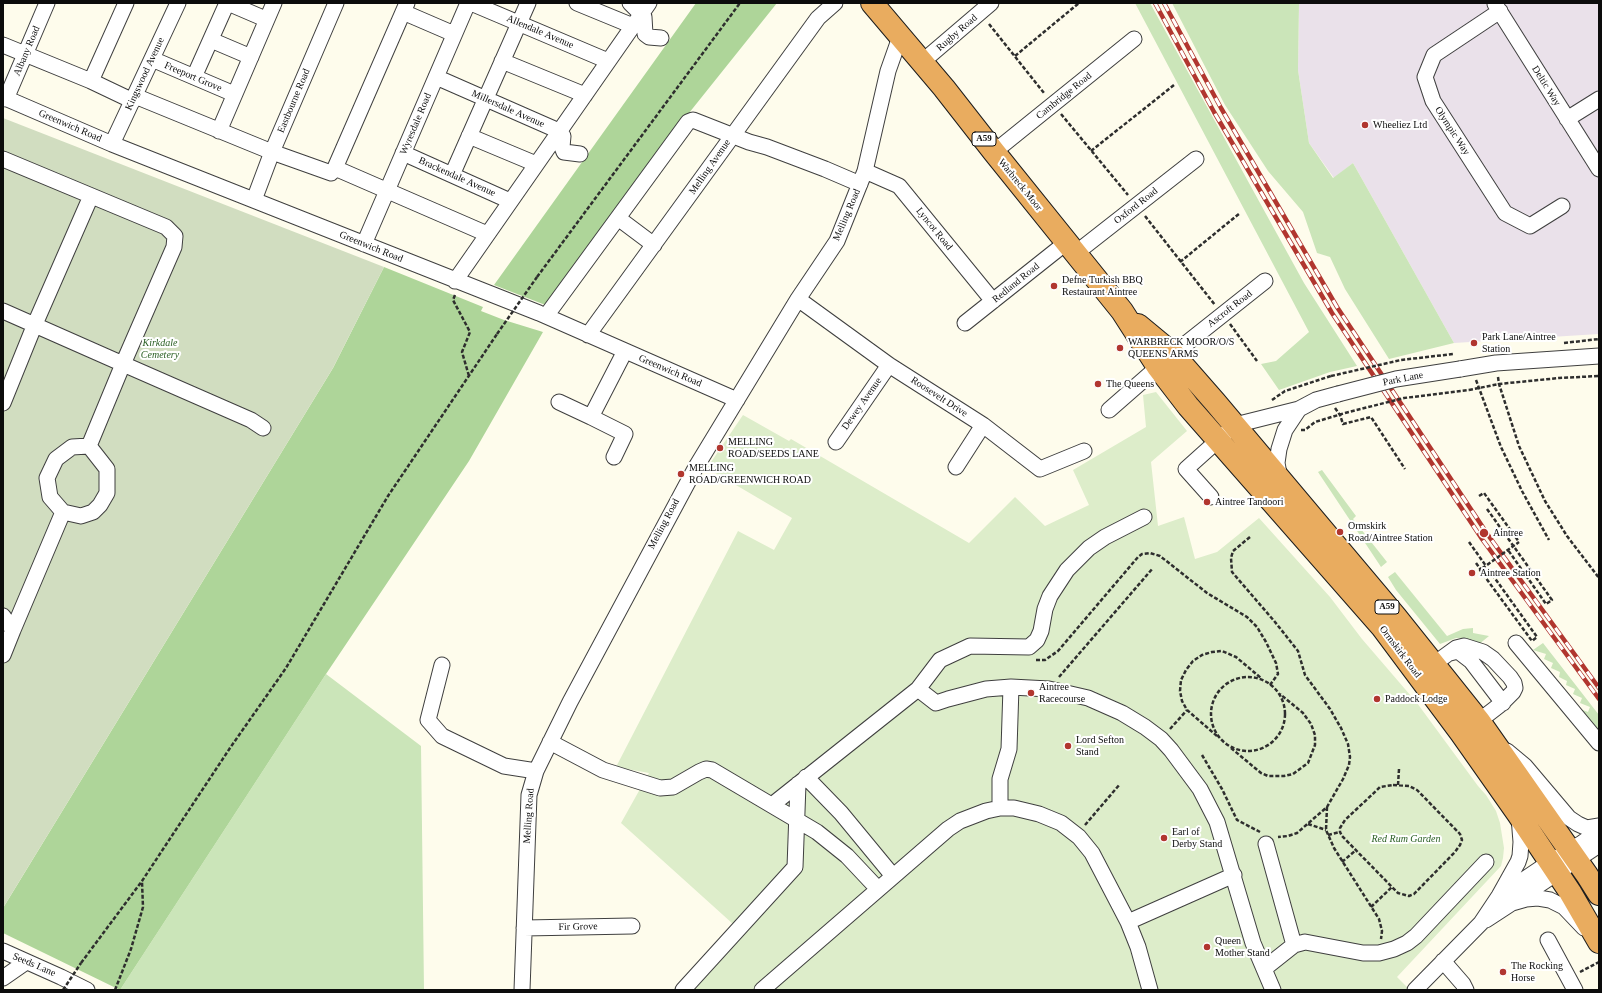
<!DOCTYPE html>
<style>
body{margin:0}
#map{position:relative;width:1602px;height:993px;overflow:hidden;background:#fefcec;font-family:"Times New Roman",serif}
canvas{display:block}
.frame{position:absolute;inset:0;border:4px solid #0c0c0c;pointer-events:none}
</style>
<div id="map">
<canvas width="1602" height="993"></canvas>
<div class="frame"></div>
</div>
<script>
const g = document.querySelector('canvas').getContext('2d');
g.lineJoin = 'round';
function fillPath(path, color) {
  g.fillStyle = color;
  g.fill(path, 'evenodd');
}
function poly(rows) {
  const path = new Path2D();
  for (const r of rows) {
    if (r.length === 3) {
      path.moveTo(r[0] + r[2], r[1]);
      path.arc(r[0], r[1], r[2], 0, 2 * Math.PI);
      continue;
    }
    path.moveTo(r[0], r[1]);
    for (let i = 2; i < r.length; i += 2) path.lineTo(r[i], r[i + 1]);
  }
  return path;
}
function trace(path, color, width, dash) {
  g.strokeStyle = color;
  g.lineWidth = width;
  g.lineCap = dash ? 'butt' : 'round';
  g.setLineDash(dash || []);
  g.stroke(path);
}
function label(font, color, halo, rows, align = 'center') {
  g.font = font + ' "Times New Roman",serif';
  g.lineWidth = 4;
  g.setLineDash([]);
  g.textBaseline = 'middle';
  g.strokeStyle = halo;
  g.fillStyle = color;
  for (const [text, x, y, turn = 0] of rows) {
    g.save();
    g.translate(x, y);
    g.rotate((+turn || 0) * Math.PI / 180);
    g.textAlign = isNaN(turn) ? turn : align;
    if (halo) g.strokeText(text, 0, 0);
    g.fillText(text, 0, 0);
    g.restore();
  }
}
const industrial = poly([
 [1299,3,1599,3,1599,334,1454,343,1353,163,1334,178,1309,143,1298,70]
]);
const green = poly([
 [1135,3,1150,3,1304,283,1357,366,1330,372,1279,390,1261,364,1276,361,1309,332],
 [1172,3,1299,3,1298,70,1309,143,1333,178,1353,163,1454,343,1389,359,1345,289,1330,257,1317,253,1303,212,1268,171,1225,105],
 [1322,470,1356,516,1353,519,1387,562,1381,567,1318,472],
 [1395,572,1447,636,1463,629,1473,628,1473,633,1489,636,1478,645,1465,638,1456,638,1440,644,1396,590,1388,577],
 [1543,643,1599,715,1599,731,1580,709,1588,712,1590,707,1580,703,1582,698,1573,694,1575,689,1566,685,1567,681,1559,677,1560,672,1551,668,1553,663,1544,659,1546,654,1533,650],
 [326,674,421,746,424,990,120,990]
]);
const forest = poly([
 [696,3,777,3,689,113,548,306,494,285],
 [384,267,483,307,481,311,504,320,543,332,469,461,326,674,120,990,3,933,3,908,333,368]
]);
const cemetery = poly([
 [3,118,384,267,333,368,3,908]
]);
const pitch = poly([
 [1156,392,1187,431,1151,462,1158,526,1184,517,1195,559,1217,552,1259,518,1330,597,1362,639,1417,703,1478,786,1486,795,1496,811,1500,823,1504,848,1503,858,1501,866,1397,977,1410,990,673,990,733,924,621,823,649,773,616,767,738,531,774,550,792,518,707,468,743,415,789,441,791,439,969,543,1015,497,1045,526,1089,505,1073,470,1146,427,1143,395]
]);
const path = poly([
 [989,24,1044,93],
 [1015,56,1079,3],
 [1061,114,1128,195],
 [1091,151,1174,85],
 [1145,216,1215,305],
 [1180,262,1240,213],
 [537,277,740,3],
 [455,295,453,300,470,332,462,352,469,376],
 [1230,324,1257,361],
 [1564,343,1599,339],
 [1498,377,1499,384,1519,446,1545,501,1567,536,1599,578],
 [1476,380,1501,447,1522,491,1549,540],
 [1469,390,1499,384,1559,378,1599,376],
 [1272,400,1285,391,1331,376],
 [1335,408,1340,415,1343,424,1371,417,1405,469],
 [1301,430,1305,430,1315,422,1345,413],
 [1479,496,1484,493,1519,542],
 [1487,509,1552,600,1546,604,1508,550],
 [1250,537,1233,551,1231,558,1232,572,1275,622,1298,651,1305,675,1330,709,1341,728,1348,744,1350,757,1349,765,1343,779,1327,807,1297,833,1288,836,1278,837],
 [1469,542,1486,566],
 [1476,563,1484,574],
 [1036,660,1045,660,1058,651,1138,557,1142,554,1150,553,1160,556,1207,593,1247,617,1257,627,1266,642,1276,663,1278,674,1270,685],
 [1248,714,37],
 [1059,677,1153,568],
 [1170,729,1187,710],
 [1217,736,1187,710,1182,701,1180,691,1181,680,1186,670,1193,661,1202,655,1212,652,1222,651,1236,657,1261,678],
 [1231,748,1261,773,1268,776,1284,776,1293,774,1308,763,1315,745,1315,735,1311,724,1303,713,1280,694],
 [1202,755,1222,789,1237,820,1260,832],
 [1393,785,1409,786,1417,790,1460,834,1462,840,1460,845,1455,852,1414,894,1409,896,1398,893,1392,887,1342,836,1340,832,1340,828,1345,820,1377,790,1380,787,1393,785],
 [1398,785,1399,769],
 [1327,807,1326,830,1334,848,1379,919,1382,931,1381,939],
 [1308,824,1326,830],
 [1085,825,1120,784],
 [1328,835,1340,832],
 [1342,862,1356,850],
 [1371,907,1392,887],
 [81,963,142,881,230,748,286,668,388,496,497,334],
 [1580,972,1599,962],
 [115,990,131,949,143,907,142,882]
]);
const minor = poly([
 [228,3,263,18],
 [471,3,608,61],
 [577,3,633,26],
 [630,3,644,17,645,34,649,37,661,38],
 [1495,4,1599,169],
 [1500,11,1434,55,1425,77,1433,101,1505,213,1530,226,1562,206],
 [403,12,454,34],
 [211,40,251,57],
 [3,45,91,81,126,3],
 [152,59,234,94],
 [502,61,585,95],
 [922,62,991,3],
 [194,77,227,3],
 [436,77,559,131,563,136,562,147,564,152,580,154],
 [91,81,133,101],
 [135,96,272,152,331,173,335,168,487,234],
 [3,97,112,144,539,313,737,400],
 [6,99,47,3],
 [1567,119,1599,99],
 [219,131,274,3],
 [469,136,536,164],
 [112,144,178,3],
 [994,152,1134,39],
 [403,153,510,201],
 [3,159,166,227,175,236,174,247,123,364,251,420,263,428],
 [335,168,407,3],
 [865,171,899,186,993,301],
 [452,175,528,3],
 [254,200,272,152,336,3],
 [618,218,654,245],
 [364,244,468,3],
 [1076,253,1196,159],
 [455,281,649,3],
 [798,299,889,365,983,425,1040,469,1084,451],
 [3,311,123,364,89,446,72,447,56,459,47,478,50,497,63,512,13,630,3,616],
 [546,316,688,122,693,120,749,142,767,147,825,169,860,184],
 [965,323,1067,242],
 [588,335,818,18,835,3],
 [1460,369,1496,363,1599,356],
 [559,402,591,417],
 [3,403,35,324,91,196],
 [1109,410,1173,354,1265,281],
 [836,442,889,365],
 [614,457,625,434,591,417,625,351],
 [956,467,983,425],
 [1280,479,1277,463,1279,449,1285,430,1299,409],
 [1211,497,1186,469,1235,425,1299,409,1316,400,1338,394],
 [63,512,81,516,93,512,100,505,107,493,107,469,89,446],
 [1516,643,1599,743],
 [1450,653,1458,651,1471,661,1503,703],
 [3,655,13,630],
 [1434,664,1456,648,1464,646,1483,652,1493,659,1510,677,1514,683,1515,688,1513,692,1501,704,1479,721],
 [442,665,428,720,442,736,504,766,536,771],
 [918,689,940,660,970,646,1029,647,1037,640,1041,631,1045,609,1050,596,1067,570,1089,548,1105,537,1144,517],
 [550,742,603,770,660,788,673,787,699,772,706,769,712,770,817,832,847,856,878,889],
 [1507,751,1525,766,1569,818,1578,824,1587,828,1599,826],
 [806,777,841,813,893,876],
 [772,805,918,689,936,703,948,699,986,689,1011,687,1049,689,1088,698,1122,713,1145,727,1161,739,1171,750,1200,789,1217,822,1253,943,1273,990],
 [1000,808,1000,779,1009,749,1011,687],
 [1501,895,1550,862,1582,843,1599,831],
 [1518,899,1599,845],
 [1486,920,1512,903,1526,899,1538,898,1550,900,1564,907,1584,928],
 [1128,922,1234,875],
 [524,928,632,926],
 [1548,940,1575,990],
 [1294,945,1305,942,1363,953,1379,953,1394,949,1407,943,1416,936,1486,862],
 [3,951,61,977,87,990],
 [1443,961,1463,984,1466,990],
 [1265,968,1294,945,1266,844],
 [3,978,26,962],
 [522,990,529,795,536,771,570,702,696,467,798,299,837,241,865,171,888,71,900,37],
 [683,990,795,867,798,784],
 [762,990,948,829,960,821,986,811,1000,808,1014,808,1039,814,1061,823,1079,837,1092,853,1128,922,1138,947,1150,990],
 [1415,990,1481,923,1499,896,1518,862,1520,856,1521,842,1519,817]
]);
const highway = poly([
 [872,3,944,88,994,152,1122,311,1158,367,1188,406,1382,627,1461,733,1518,814,1570,892,1599,942],
 [1138,325,1173,354,1215,402,1396,617,1479,721,1587,875,1599,894]
]);
const rail = poly([
 [1155,3,1214,112,1332,313,1482,539,1599,699],
 [1164,3,1221,108,1337,307,1488,535,1599,688]
]);
const pathBridge = poly([
 [497,334,537,277],
 [1331,376,1401,360,1453,354],
 [1345,413,1404,398,1469,390],
 [1484,574,1489,570,1537,637,1532,641,1480,570,1519,542],
 [63,990,81,963]
]);
const minorBridge = poly([
 [1338,394,1396,379,1460,369]
]);
const markers = [
 [1365,125,4,"#b1362f"],
 [1054,286,4,"#b1362f"],
 [1474,343,4,"#b1362f"],
 [1120,348,4,"#b1362f"],
 [1098,384,4,"#b1362f"],
 [720,448,4,"#b1362f"],
 [681,474,4,"#b1362f"],
 [1207,502,4,"#b1362f"],
 [1340,532,4,"#b1362f"],
 [1484,533,5,"#b1362f"],
 [1472,573,4,"#b1362f"],
 [1031,693,4,"#b1362f"],
 [1377,699,4,"#b1362f"],
 [1068,746,4,"#b1362f"],
 [1164,838,4,"#b1362f"],
 [1207,947,4,"#b1362f"],
 [1503,972,4,"#b1362f"]
];
const shields = [
 [984,139,24],
 [1387,607,24]
];
const shieldNames = [
 ["A59",984,139],
 ["A59",1387,607]
];
const streetNames = [
 ["Allendale Avenue",540,32,23],
 ["Rugby Road",957,33,-41],
 ["Albany Road",27,51,-67],
 ["Kingswood Avenue",145,74,-65],
 ["Freeport Grove",193,77,23],
 ["Deltic Way",1546,86,58],
 ["Cambridge Road",1064,96,-39],
 ["Eastbourne Road",294,101,-67],
 ["Millersdale Avenue",508,109,24],
 ["Wyresdale Road",416,124,-67],
 ["Greenwich Road",70,126,23],
 ["Olympic Way",1452,131,57],
 ["Melling Avenue",710,167,-55],
 ["Brackendale Avenue",457,177,24],
 ["Warbreck Moor",1020,185,51],
 ["Oxford Road",1136,206,-38],
 ["Melling Road",847,215,-67],
 ["Lyncot Road",934,229,51],
 ["Greenwich Road",371,247,22],
 ["Redland Road",1016,283,-39],
 ["Ascroft Road",1230,309,-38],
 ["Greenwich Road",670,371,23],
 ["Park Lane",1403,379,-11],
 ["Roosevelt Drive",939,397,33],
 ["Dewey Avenue",862,404,-55],
 ["Melling Road",664,524,-62],
 ["Ormskirk Road",1400,652,53],
 ["Melling Road",529,816,-86],
 ["Fir Grove",578,927,-1],
 ["Seeds Lane",34,965,23]
];
const poiNames = [
 ["Wheeliez Ltd",1373,125],
 ["Defne Turkish BBQ",1062,280],
 ["Restaurant Aintree",1062,292],
 ["Park Lane/Aintree",1482,337],
 ["Station",1482,349],
 ["WARBRECK MOOR/O/S",1128,342],
 ["QUEENS ARMS",1128,354],
 ["The Queens",1106,384],
 ["MELLING",728,442],
 ["ROAD/SEEDS LANE",728,454],
 ["MELLING",689,468],
 ["ROAD/GREENWICH ROAD",689,480],
 ["Aintree Tandoori",1215,502],
 ["Ormskirk",1348,526],
 ["Road/Aintree Station",1348,538],
 ["Aintree",1493,533],
 ["Aintree Station",1480,573],
 ["Aintree",1039,687],
 ["Racecourse",1039,699],
 ["Paddock Lodge",1385,699],
 ["Lord Sefton",1076,740],
 ["Stand",1076,752],
 ["Earl of",1172,832],
 ["Derby Stand",1172,844],
 ["Queen",1215,941],
 ["Mother Stand",1215,953],
 ["The Rocking",1511,966],
 ["Horse",1511,978]
];
const parkNames = [
 ["Kirkdale",160,343],
 ["Cemetery",160,355],
 ["Red Rum Garden",1406,839]
];
fillPath(industrial, '#eae1ea');
fillPath(green, '#cbe5b9');
fillPath(forest, '#aed599');
fillPath(cemetery, '#d1ddc0');
fillPath(pitch, '#ddedca');
trace(minor, '#3f3f3f', 17);
trace(highway, '#1d1d1d', 24);
trace(path, '#2e2e2e', 2.5, [4, 2]);
trace(minor, '#fff', 15);
trace(highway, '#e9ac5f', 22);
trace(rail, '#b1362f', 4.5);
trace(rail, '#fff', 3, [9]);
trace(minorBridge, '#3f3f3f', 17, []);
trace(pathBridge, '#2e2e2e', 2.5, [4, 2]);
trace(minorBridge, '#fff', 15);
for (const [x, y, r, color] of markers) {
  const dot = new Path2D();
  dot.arc(x, y, r, 0, 2 * Math.PI);
  g.fillStyle = color;
  g.fill(dot);
  trace(dot, '#fff', 1.5);
}
for (const [x, y, w] of shields) {
  const box = new Path2D();
  box.roundRect(x - w / 2, y - 7, w, 14, 3);
  g.fillStyle = '#fff';
  g.fill(box);
  trace(box, '#0c0c0c', 1);
}
label('bold 9px', '#0c0c0c', null, shieldNames);
label('10px', '#0c0c0c', '#fff', streetNames);
label('10px', '#0c0c0c', '#fff', poiNames, 'left');
label('italic 10px', '#285e22', '#fff', parkNames);
</script>
